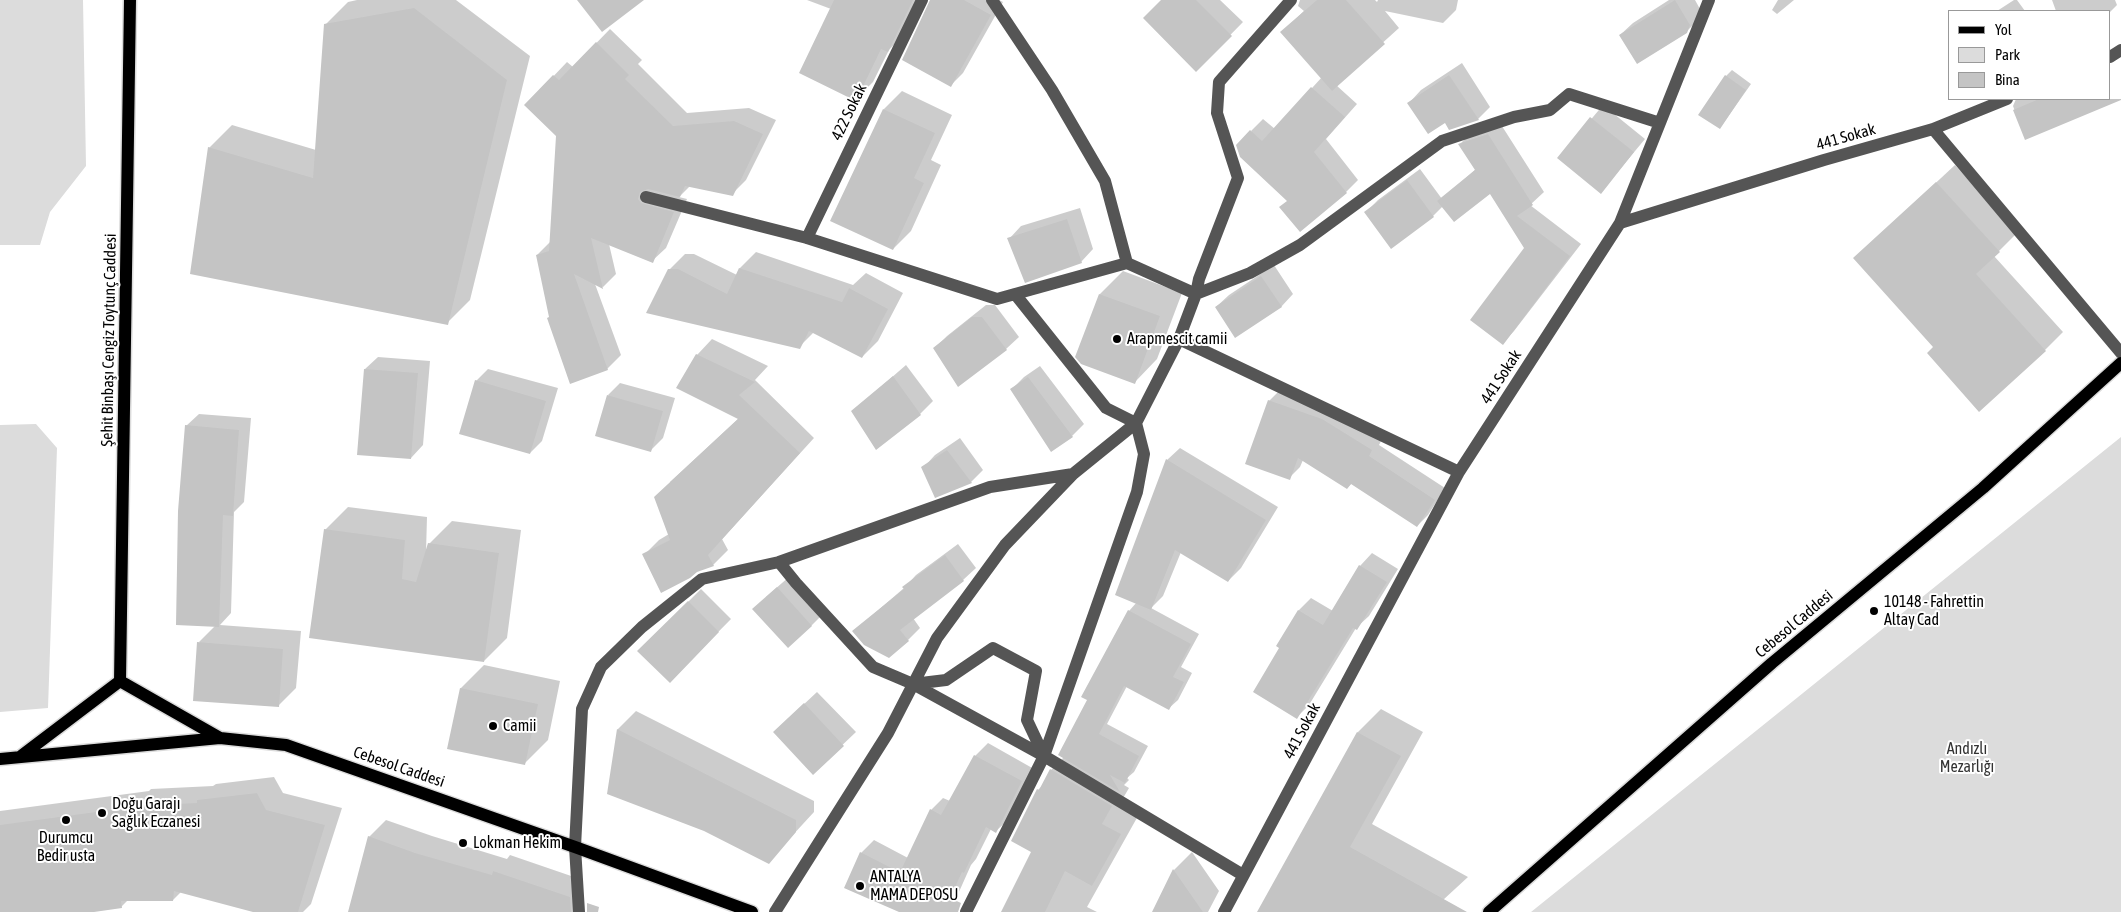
<!DOCTYPE html>
<meta charset="utf-8">
<style>
body{margin:0}
#map{position:relative;width:2121px;height:912px;overflow:hidden;background:#fff;font-family:"Asap Condensed",sans-serif}
canvas{display:block}
.legend{position:absolute;left:1948px;top:10px;width:162px;height:90px;box-sizing:border-box;background:#fff;border:1px solid #999;margin:0;padding:6px 9px;list-style:none;font-size:15px;color:#000}
.legend li{display:flex;align-items:center;gap:10px;height:25px}
.legend b{width:25px;border:1px solid #999}
</style>
<div id="map">
<canvas width="2121" height="912"></canvas>
<ul class="legend">
<li><b style="height:6px;background:#000"></b>Yol</li>
<li><b style="height:14px;background:#dcdcdc"></b>Park</li>
<li><b style="height:14px;background:#c4c4c4"></b>Bina</li>
</ul>
</div>
<script>
const g = document.querySelector('canvas').getContext('2d');
g.lineJoin = 'round';
function fillPath(path, color) {
  g.fillStyle = color;
  g.fill(path, 'evenodd');
}
function poly(rows) {
  const path = new Path2D();
  for (const r of rows) {
    path.moveTo(r[0], r[1]);
    for (let i = 2; i < r.length; i += 2) path.lineTo(r[i], r[i + 1]);
  }
  return path;
}
function trace(path, color, width, dash) {
  g.strokeStyle = color;
  g.lineWidth = width;
  g.lineCap = dash ? 'butt' : 'round';
  g.setLineDash(dash || []);
  g.stroke(path);
}
function label(font, color, halo, rows, align = 'center') {
  g.font = font + ' "Asap Condensed",sans-serif';
  g.lineWidth = 4;
  g.setLineDash([]);
  g.textBaseline = 'middle';
  g.strokeStyle = halo;
  g.fillStyle = color;
  for (const [text, x, y, turn = 0] of rows) {
    g.save();
    g.translate(x, y);
    g.rotate((+turn || 0) * Math.PI / 180);
    g.textAlign = isNaN(turn) ? turn : align;
    if (halo) g.strokeText(text, 0, 0);
    g.fillText(text, 0, 0);
    g.restore();
  }
}
const green = poly([
 [0,0,83,0,86,166,50,212,40,245,0,245],
 [36,424,57,448,48,708,0,712,0,425],
 [2121,437,2121,912,1531,912]
]);
const shadow = poly([
 [357,0,456,0,530,56,470,300,447,323,209,148,232,125,316,150,325,25,348,2],
 [807,0,921,0,904,34,889,50,873,82,856,99,831,9],
 [930,0,999,0,1003,2,963,73,951,85],
 [1163,0,1220,0,1243,22,1196,70],
 [1300,0,1375,0,1377,2,1378,0,1458,0,1456,10,1443,23,1385,11,1399,28,1336,85,1357,104,1326,139,1358,180,1346,192,1288,200,1251,131,1263,119,1275,129,1322,77,1282,32,1304,11,1298,6],
 [1669,0,1695,0,1700,9,1699,19,1686,32,1620,35,1633,23],
 [1778,0,1794,0,1777,14,1772,10],
 [2014,0,2017,0,2025,11,1997,11],
 [2052,0,2115,0,2117,5,2110,12,2056,11],
 [610,29,642,60,638,64,687,113,749,108,776,120,746,180,732,194,690,186,679,197,687,199,666,248,652,261,609,244,616,274,603,287,595,284,621,355,607,369,550,316,537,255,551,241,557,136,526,105,567,62,573,67],
 [1462,63,1490,107,1478,119,1445,121,1409,103,1421,90],
 [1732,70,1751,84,1720,128,1726,76],
 [902,91,952,115,931,160,941,165,911,231,893,249,884,109],
 [2016,99,2083,99,2088,105,2025,138,2013,106],
 [1603,105,1645,139,1601,192,1559,158],
 [1500,123,1544,192,1530,205,1581,244,1514,331,1503,343,1526,248,1490,192,1443,206,1433,216,1366,212,1378,200,1420,169,1442,199,1476,169,1460,144,1471,133],
 [1955,165,2017,233,1994,256,2063,332,2045,350,1935,347,1855,258],
 [1080,208,1093,249,1081,262,1009,239,1021,226],
 [756,252,853,285,866,273,903,293,878,341,862,357,814,332,799,347,669,270,685,254,694,254,737,275,740,268],
 [1274,265,1293,294,1281,307,1216,307,1229,295],
 [1123,271,1182,293,1157,359,1135,382,1077,356,1100,294],
 [986,305,995,305,1019,337,1006,349,959,385,935,348,947,336],
 [712,339,768,366,755,380,814,438,722,539,728,550,713,565,644,555,659,540,669,534,670,482,739,418,697,355],
 [378,357,430,361,423,445,411,458,365,369],
 [906,365,933,401,920,414,876,448,853,411],
 [1040,366,1084,424,1072,436,1012,389,1024,377],
 [488,369,558,388,542,441,530,453,476,381],
 [620,383,675,398,663,438,651,450,608,395],
 [1280,390,1382,439,1379,445,1445,488,1428,515,1417,526,1352,483,1347,488,1303,460,1300,467,1289,478,1269,401],
 [199,414,251,418,244,502,234,512,231,613,220,625,301,631,296,688,278,706,199,642,216,625,186,426],
 [960,438,983,470,971,482,923,468,935,455],
 [1180,448,1278,507,1241,568,1228,581,1181,552,1163,596,1151,608,1199,634,1181,667,1192,673,1178,700,1168,709,1127,686,1107,724,1148,746,1134,772,1127,778,1129,780,1124,785,1129,788,1119,805,1138,816,1087,907,1097,912,1002,912,1032,852,1038,790,1044,784,1051,770,1064,757,1129,611,1137,602,1167,460],
 [348,507,427,517,426,553,429,544,452,521,521,530,507,638,484,661,325,530],
 [958,544,976,568,963,580,913,618,920,628,908,640,854,631,904,588,916,575],
 [1372,553,1398,569,1369,616,1356,628,1309,705,1297,717,1281,648,1277,646,1299,610,1311,598,1333,611,1360,566],
 [790,576,824,613,811,626,766,597],
 [701,589,731,619,670,681,639,651],
 [484,665,560,681,548,740,525,763,449,748,461,688],
 [817,692,856,732,813,773,787,720],
 [1381,709,1423,732,1372,824,1468,877,1430,912,1258,912,1358,732],
 [636,711,814,801,814,812,768,862,705,830,608,793,618,729],
 [988,743,1034,769,1009,819,996,831,991,829,976,859,971,865,950,912,902,912,861,853,874,840,908,858,931,810,943,798,950,801,975,756],
 [274,777,283,793,342,808,311,904,303,912,258,912,181,892,173,900,128,900,121,907,85,912,0,912,0,811,149,791,151,789,213,786,216,784],
 [386,820,432,836,507,859,510,855,577,878,579,912,350,912,369,837],
 [1192,852,1219,891,1208,912,1153,912,1174,870]
]);
const building = poly([
 [577,0,644,0,602,32],
 [834,0,913,0,888,52,881,49,856,101,799,73],
 [930,0,964,0,991,15,951,87,902,60],
 [1161,0,1196,0,1232,36,1196,72,1143,18],
 [1317,0,1346,0,1385,44,1332,91,1280,32],
 [1675,0,1690,25,1687,33,1637,64,1619,35],
 [414,8,507,80,448,325,190,274,208,147,313,178,324,24],
 [596,42,629,75,625,79,673,126,734,121,763,134,733,196,685,186,680,197,648,189,640,192,638,199,641,203,674,212,653,263,591,238,603,289,574,274,608,370,570,384,547,318,549,317,536,255,549,251,556,136,524,105,553,75,559,80],
 [1449,75,1479,120,1449,130,1445,123,1428,134,1407,103],
 [1725,75,1746,90,1720,129,1698,115],
 [1311,87,1345,117,1314,152,1347,193,1300,232,1279,207,1287,201,1240,157,1236,145,1250,130,1262,141],
 [2039,99,2121,99,2121,100,2025,140,2013,110],
 [883,109,935,133,914,178,924,183,893,250,830,221],
 [1590,117,1634,152,1601,194,1557,158],
 [1488,134,1533,205,1517,216,1570,256,1503,345,1470,320,1524,248,1490,194,1454,222,1437,201,1475,170,1458,144],
 [1407,180,1434,217,1391,249,1364,212],
 [1936,182,2000,252,1976,274,2046,351,1979,412,1927,353,1933,347,1853,258],
 [1067,219,1082,263,1025,283,1007,238],
 [739,268,842,302,849,288,888,309,862,358,809,331,800,349,646,313,668,269,678,269,727,294],
 [1261,276,1282,307,1235,338,1215,307],
 [1099,294,1160,316,1135,384,1081,364,1075,357],
 [972,317,982,317,1007,350,958,387,933,348],
 [696,354,755,382,739,395,800,453,708,555,714,566,697,572,690,578,661,593,642,554,670,540,654,497,738,419,676,388],
 [364,369,418,373,411,459,357,455],
 [893,376,921,415,876,450,851,411],
 [1028,377,1073,437,1051,452,1010,389],
 [475,380,546,401,530,454,459,434],
 [607,395,663,411,651,452,595,436],
 [1268,400,1322,419,1372,450,1369,456,1435,500,1417,527,1351,484,1347,489,1298,458,1290,480,1245,464],
 [185,425,239,430,233,516,223,515,219,627,176,625,178,511],
 [947,450,972,483,935,498,921,467],
 [1166,459,1266,520,1228,582,1175,550,1151,610,1115,595],
 [324,529,405,540,402,579,416,582,428,543,499,553,484,662,309,638],
 [945,555,964,581,900,630,909,641,889,658,864,645,852,631,904,589,902,587],
 [1359,565,1387,582,1357,630,1353,628,1297,719,1253,692,1279,648,1276,646,1298,610,1323,625],
 [777,587,812,626,788,648,752,609],
 [688,601,719,632,670,683,637,651],
 [1128,610,1191,644,1173,677,1184,682,1169,710,1124,686,1099,734,1139,756,1125,783,1110,775,1120,792,1058,755,1087,700,1081,697],
 [197,642,283,649,279,707,193,701],
 [460,688,538,704,525,765,447,749],
 [804,703,844,746,813,775,773,732],
 [617,729,796,820,796,832,769,864,704,831,607,794],
 [1357,732,1401,756,1350,847,1467,912,1257,912],
 [974,755,1022,781,996,833,986,827,964,873,962,872,950,898,961,903,958,912,899,912,844,888,860,852,911,878,902,868,930,809,941,815],
 [1050,769,1112,806,1102,824,1121,834,1092,886,1065,871,1045,912,1001,912,1031,852,1011,841,1037,789,1039,790],
 [257,793,266,810,325,825,298,912,253,912,174,891,173,901,121,901,122,908,94,912,0,912,0,825,133,807,133,806,197,803,197,800],
 [368,836,415,853,492,875,493,871,570,897,571,912,348,912],
 [1173,869,1203,912,1152,912],
 [587,903,599,907,598,912,587,912]
]);
const minor = poly([
 [992,0,1052,90,1105,181,1127,263],
 [2110,57,2121,50],
 [1933,129,2121,353],
 [646,197,807,238,997,299,1127,263,1196,294,1250,273,1300,245,1442,141,1514,117,1550,110,1569,94,1660,123],
 [1620,223,1709,0],
 [807,238,922,0],
 [1179,339,1459,472],
 [779,562,796,583,873,667,913,684,1044,756,1243,875],
 [913,684,946,680,993,648,1036,671,1027,720,1044,756],
 [579,912,575,847,582,709,601,667,642,627,702,579,779,562,990,487,1073,474,1136,423,1106,408,1015,294],
 [775,912,888,733,937,638,1005,545,1073,474],
 [966,912,1044,756,1137,492,1144,454,1136,423,1179,339,1196,294,1199,279,1238,178,1217,113,1219,82,1291,0],
 [1224,912,1459,472,1620,223,1824,160,1933,129,2007,99]
]);
const major = poly([
 [120,681,220,738],
 [21,756,120,681,130,0],
 [0,759,220,738,286,745,575,847,752,912],
 [1489,912,1772,663,1983,488,2121,363]
]);
const markers = [
 [1117,339,5,"#000"],
 [1874,611,5,"#000"],
 [493,726,5,"#000"],
 [102,813,5,"#000"],
 [66,820,5,"#000"],
 [463,843,5,"#000"],
 [860,886,5,"#000"]
];
const streetNames = [
 ["422 Sokak",849,112,-64],
 ["441 Sokak",1846,137,-16],
 ["Şehit Binbaşı Cengiz Toytunç Caddesi",109,340,-89],
 ["441 Sokak",1501,377,-57],
 ["Cebesol Caddesi",1794,624,-40],
 ["441 Sokak",1302,731,-62],
 ["Cebesol Caddesi",399,767,19]
];
const poiNames = [
 ["Arapmescit camii",1127,339],
 ["10148 - Fahrettin",1884,602],
 ["Altay Cad",1884,620],
 ["Camii",503,726],
 ["Doğu Garajı",112,804],
 ["Sağlık Eczanesi",112,822],
 ["Durumcu",66,838,"center"],
 ["Bedir usta",66,856,"center"],
 ["Lokman Hekim",473,843],
 ["ANTALYA",870,877],
 ["MAMA DEPOSU",870,895]
];
const parkNames = [
 ["Andızlı",1967,749],
 ["Mezarlığı",1967,767]
];
fillPath(green, '#dcdcdc');
fillPath(shadow, '#0003');
fillPath(building, '#c4c4c4');
trace(major, '#dbdbdb', 15);
trace(minor, '#555', 12);
trace(major, '#000', 12);
for (const [x, y, r, color] of markers) {
  const dot = new Path2D();
  dot.arc(x, y, r, 0, 2 * Math.PI);
  g.fillStyle = color;
  g.fill(dot);
  trace(dot, '#fff', 2);
}
label('16px', '#000', '#fff', streetNames);
label('16px', '#000', '#fff', poiNames, 'left');
label('16px', '#333', '#fff', parkNames);
</script>
